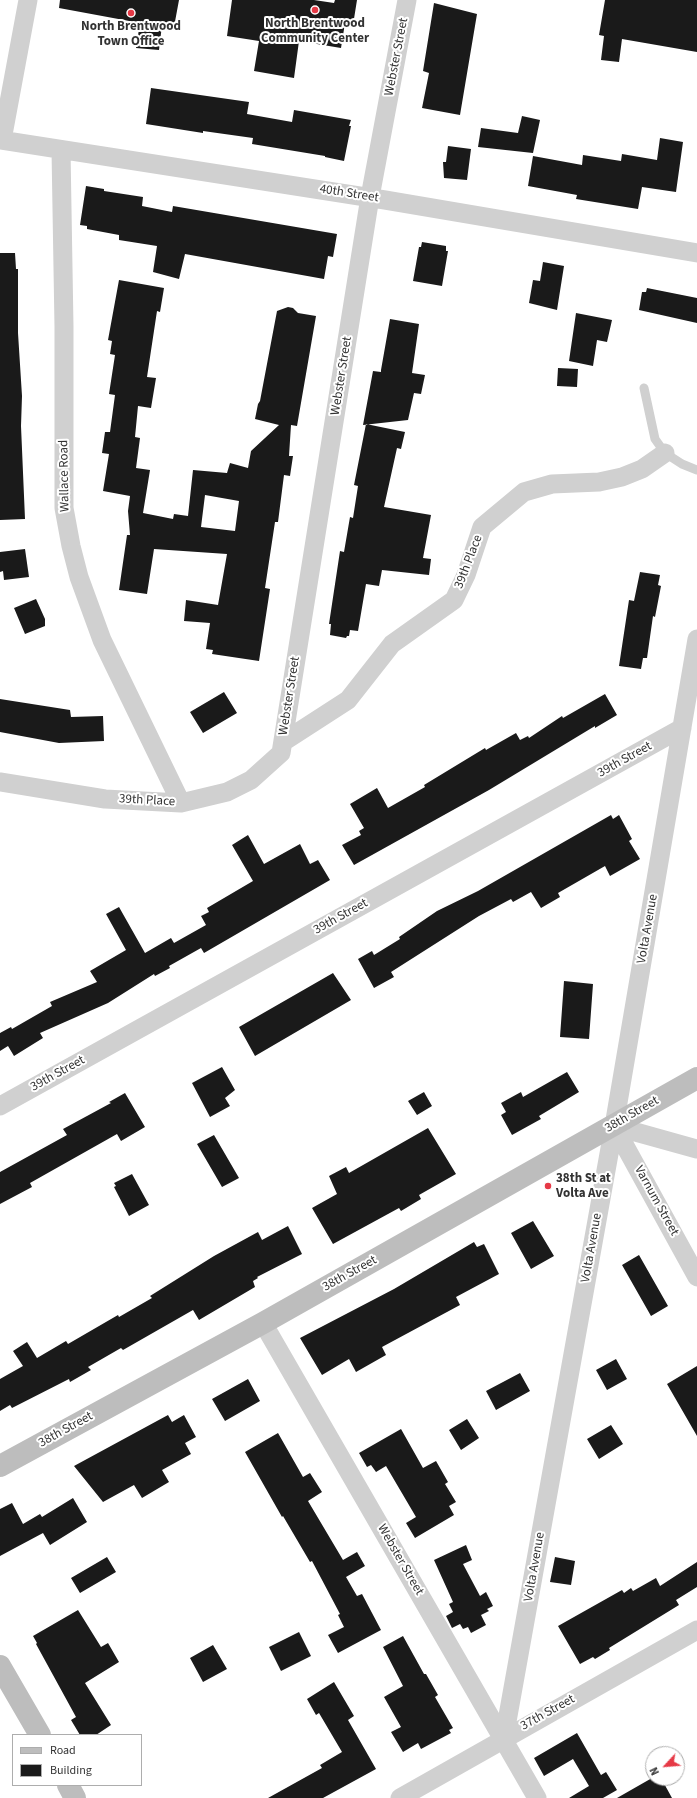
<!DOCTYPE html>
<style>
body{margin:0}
#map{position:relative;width:697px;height:1798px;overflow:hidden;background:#fff;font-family:"Source Sans 3",sans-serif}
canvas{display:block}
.legend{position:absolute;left:12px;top:1734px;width:130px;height:52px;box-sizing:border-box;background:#fff;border:1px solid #adadad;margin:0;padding:5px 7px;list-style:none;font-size:12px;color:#333}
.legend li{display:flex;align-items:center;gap:8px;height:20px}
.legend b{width:20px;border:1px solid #adadad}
.north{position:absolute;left:645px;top:1746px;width:40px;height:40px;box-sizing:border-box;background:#fff;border:1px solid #adadad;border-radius:50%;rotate:244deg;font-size:11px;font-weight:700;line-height:16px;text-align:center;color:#333}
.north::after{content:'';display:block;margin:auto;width:14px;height:18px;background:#e63946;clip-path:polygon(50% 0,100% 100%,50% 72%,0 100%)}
</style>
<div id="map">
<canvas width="697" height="1798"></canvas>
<ul class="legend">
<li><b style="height:5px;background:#bdbdbd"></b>Road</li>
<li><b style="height:11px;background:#1a1a1a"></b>Building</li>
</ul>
<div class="north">N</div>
</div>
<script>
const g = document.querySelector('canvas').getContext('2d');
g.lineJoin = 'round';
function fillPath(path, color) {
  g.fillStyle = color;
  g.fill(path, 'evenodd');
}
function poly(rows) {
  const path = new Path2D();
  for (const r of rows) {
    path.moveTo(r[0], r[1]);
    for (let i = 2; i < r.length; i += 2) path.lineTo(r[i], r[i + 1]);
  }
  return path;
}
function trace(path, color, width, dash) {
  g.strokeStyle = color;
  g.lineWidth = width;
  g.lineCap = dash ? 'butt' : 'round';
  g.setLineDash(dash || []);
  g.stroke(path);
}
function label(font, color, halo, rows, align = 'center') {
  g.font = font + ' "Source Sans 3",sans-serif';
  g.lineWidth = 4;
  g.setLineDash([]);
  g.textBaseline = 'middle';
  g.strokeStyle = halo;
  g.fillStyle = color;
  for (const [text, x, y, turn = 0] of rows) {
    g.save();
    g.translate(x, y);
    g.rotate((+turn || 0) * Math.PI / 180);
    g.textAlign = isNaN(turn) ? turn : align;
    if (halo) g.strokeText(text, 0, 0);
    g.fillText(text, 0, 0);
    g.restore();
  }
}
const building = poly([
 [60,0,179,0,174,27,162,25,159,50,136,48,140,23,59,8],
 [232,0,314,0,334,3,335,0,357,0,353,25,345,23,341,48,299,41,294,78,254,71,259,41,227,36],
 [605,0,697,0,697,52,622,39,619,62,601,60,604,36,599,35],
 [434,3,477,14,460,115,422,108,429,73,423,71],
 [151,88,249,102,247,114,292,122,294,110,351,120,349,126,351,126,344,161,325,157,325,156,252,144,253,138,203,131,203,133,146,124],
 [522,116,540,120,533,153,478,147,481,128,518,133],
 [660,138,683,142,676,192,642,187,638,209,576,199,577,195,528,186,533,156,582,165,583,155,621,161,622,154,657,160],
 [448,146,471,149,467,180,444,178,443,162,446,162],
 [86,186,104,189,104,191,143,197,142,206,172,212,173,206,337,234,333,257,328,256,324,279,185,254,179,279,153,272,157,246,119,240,119,235,87,229,87,226,80,225],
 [422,242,446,246,446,251,448,251,442,286,413,281,419,247,421,247],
 [0,253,15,253,16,269,18,269,18,333,22,396,21,426,25,519,0,520],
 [543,262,564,266,557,310,529,303,533,280,540,281],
 [119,280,164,288,160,312,157,311,147,377,156,378,151,408,138,406,135,437,140,438,136,468,150,470,143,513,173,519,174,514,188,516,193,470,227,473,230,463,248,468,251,451,279,425,255,419,258,404,260,401,277,311,288,307,293,308,298,313,316,316,297,426,291,425,289,456,293,456,290,476,284,475,278,522,275,522,265,588,270,589,259,661,212,654,213,650,206,649,210,623,184,621,186,600,218,605,227,554,154,549,147,594,119,590,127,535,130,535,128,511,130,496,103,491,109,454,102,453,105,432,110,432,115,395,109,394,115,355,110,354,112,341,108,340],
 [205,495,239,501,235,531,201,527],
 [647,288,697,298,697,323,639,310,642,292,646,292],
 [576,313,612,320,607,342,597,340,593,366,569,361],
 [390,319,419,324,412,373,425,375,421,394,414,393,408,420,363,425,373,371,381,372,381,370],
 [558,368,578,369,577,387,557,386],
 [366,424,405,432,401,449,397,448,384,507,431,515,423,558,431,559,429,575,382,570,379,586,366,584,358,631,350,630,349,636,347,636,346,638,330,635,331,624,329,624,340,551,344,552,350,517,353,518,358,486,354,485],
 [25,549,29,577,4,580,3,571,0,572,0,552],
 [640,572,660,575,658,585,661,586,655,617,653,616,647,658,643,658,641,669,619,666,629,600,634,601],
 [36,599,45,619,45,626,25,634,14,608],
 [224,692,237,713,203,733,190,712],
 [605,694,617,715,595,728,595,726,489,790,354,865,342,845,361,835,359,831,364,828,350,804,377,788,388,808,425,787,424,785,485,748,486,750,516,733,520,740,528,736,529,738,562,716,563,718],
 [0,699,70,710,71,717,103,716,104,741,59,743,0,732],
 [611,815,613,819,619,815,632,839,629,841,640,859,610,876,605,866,558,893,560,897,541,908,531,892,513,902,511,899,479,916,391,972,394,977,374,988,358,959,372,951,374,955,400,939,399,937,437,911,478,891],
 [248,835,264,864,300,844,310,864,318,860,330,880,204,953,201,948,169,966,170,968,155,976,154,974,108,1003,40,1033,43,1038,14,1056,8,1046,0,1051,0,1033,11,1027,12,1029,52,1006,50,1002,97,982,90,971,126,950,106,914,119,907,145,953,171,938,174,943,206,925,201,916,209,912,207,908,253,881,232,845],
 [333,973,351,1000,255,1056,239,1027],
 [564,981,593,984,589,1039,560,1037],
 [222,1067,235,1090,225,1098,230,1106,210,1117,192,1083],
 [567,1072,579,1092,539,1116,541,1119,512,1135,501,1115,506,1112,501,1103,521,1092,523,1097],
 [424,1092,432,1106,417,1115,408,1101],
 [125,1093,145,1127,121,1141,117,1134,30,1183,32,1187,0,1204,0,1172,67,1135,63,1129,111,1103,109,1102],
 [428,1128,456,1174,419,1195,421,1199,401,1211,399,1208,333,1244,312,1208,337,1194,329,1176,346,1167,349,1173],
 [214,1135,239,1178,222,1187,197,1144],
 [132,1174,149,1205,129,1216,114,1187,116,1186,114,1183],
 [533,1221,554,1256,531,1269,511,1233],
 [288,1226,302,1254,257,1277,258,1278,253,1281,255,1287,199,1320,193,1310,123,1350,121,1348,88,1367,91,1370,70,1382,69,1379,12,1408,10,1405,0,1411,0,1379,23,1366,13,1351,27,1342,37,1358,66,1341,68,1344,118,1315,119,1317,152,1298,150,1296,214,1256,258,1232,262,1240],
 [474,1242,477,1247,484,1244,499,1274,456,1297,460,1305,382,1347,386,1355,356,1372,349,1359,322,1375,300,1338,394,1289],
 [639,1255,668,1306,651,1316,622,1265],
 [616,1359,627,1379,607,1390,596,1370],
 [697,1366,697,1436,667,1384],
 [520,1373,530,1391,496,1410,486,1391],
 [248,1379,260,1401,225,1421,212,1399],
 [168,1415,172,1422,184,1415,196,1437,185,1443,191,1454,162,1470,169,1482,142,1498,134,1485,103,1502,74,1466],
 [467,1419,479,1438,461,1450,449,1430],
 [611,1425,623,1444,599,1459,587,1439],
 [401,1429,423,1468,436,1461,448,1482,445,1484,456,1502,449,1506,454,1515,415,1538,406,1523,416,1517,386,1466,376,1472,371,1465,367,1467,359,1453],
 [278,1433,303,1477,310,1473,322,1492,308,1501,343,1560,357,1552,365,1566,346,1577,357,1596,362,1594,381,1630,338,1653,328,1635,344,1627,338,1615,340,1614,312,1561,310,1562,283,1516,282,1517,245,1452],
 [73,1498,87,1522,50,1545,43,1533,0,1556,0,1509,12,1503,23,1524,40,1514,42,1517],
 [466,1545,472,1560,463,1564,480,1596,486,1592,493,1606,487,1609,489,1611,481,1615,486,1625,471,1633,468,1627,463,1629,460,1624,452,1628,446,1616,453,1612,449,1604,453,1602,434,1560],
 [107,1557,116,1572,80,1593,71,1578],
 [555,1557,575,1561,571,1585,550,1582],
 [697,1562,697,1587,676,1600,679,1605,609,1648,610,1650,595,1659,593,1657,580,1664,558,1626,622,1590,624,1593,631,1588,633,1591,656,1578,660,1586],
 [78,1610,101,1647,108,1643,119,1662,85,1683,111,1725,96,1735,80,1735,71,1720,76,1717,36,1644,37,1643,33,1636],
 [299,1632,311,1656,281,1671,269,1647],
 [403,1636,424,1674,426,1674,438,1695,435,1697,453,1728,449,1730,451,1733,421,1749,418,1743,403,1752,391,1732,401,1727,384,1697,403,1686,383,1647],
 [213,1645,227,1669,203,1682,190,1658],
 [334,1682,354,1716,348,1720,376,1769,323,1798,268,1798,322,1768,320,1765,342,1752,319,1713,316,1715,307,1699],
 [577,1733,601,1775,606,1772,617,1790,603,1798,569,1798,589,1786,573,1759,544,1776,534,1758],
 [652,1778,661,1778,672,1798,617,1798]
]);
const lane = poly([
 [644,388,655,439,665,453,682,464,697,470]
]);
const street = poly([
 [0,140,385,200,697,253],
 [2,140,28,0],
 [61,150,64,327,64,508,71,546,79,577,102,640,181,803],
 [283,742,348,700,392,644,454,600,466,575,482,527,524,492,552,484,599,482,622,477,642,469,665,453],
 [0,782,105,799,181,803,227,792,251,780,281,753,370,197,407,0],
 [0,1106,682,728],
 [614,1126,697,1277],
 [614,1126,697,1149],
 [263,1323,537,1798],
 [504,1738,614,1126,697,639],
 [400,1798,697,1630]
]);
const secondary = poly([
 [0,1466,263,1323,697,1078],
 [0,1666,40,1735],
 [68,1785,75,1798]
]);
const markers = [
 [315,10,4,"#e63946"],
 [131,13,4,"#e63946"],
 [548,1186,4,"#e63946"]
];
const poiNames = [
 ["North Brentwood",315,24],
 ["Community Center",315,39],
 ["North Brentwood",131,27],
 ["Town Office",131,42],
 ["38th St at",556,1179,"left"],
 ["Volta Ave",556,1194,"left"]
];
const streetNames = [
 ["Webster Street",397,57,-79],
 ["40th Street",349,194,9],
 ["Webster Street",342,376,-81],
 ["Wallace Road",65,476,-91],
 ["39th Place",469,562,-69],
 ["Webster Street",290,696,-81],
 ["39th Street",625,760,-29],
 ["39th Place",147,801,3],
 ["39th Street",341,917,-29],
 ["Volta Avenue",648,929,-80],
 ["39th Street",58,1074,-29],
 ["38th Street",632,1115,-30],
 ["Varnum Street",656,1201,61],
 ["Volta Avenue",592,1248,-80],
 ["38th Street",350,1274,-29],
 ["38th Street",66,1430,-29],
 ["Webster Street",400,1560,60],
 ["Volta Avenue",535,1567,-80],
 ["37th Street",548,1713,-29]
];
fillPath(building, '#1a1a1a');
trace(lane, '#d0d0d0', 9);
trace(street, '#d0d0d0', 19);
trace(secondary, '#bdbdbd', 22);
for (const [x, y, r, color] of markers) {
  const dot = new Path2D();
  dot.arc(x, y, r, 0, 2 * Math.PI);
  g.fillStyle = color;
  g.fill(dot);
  trace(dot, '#fff', 1.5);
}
label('bold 13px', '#333', '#fff', poiNames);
label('13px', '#333', '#fff', streetNames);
</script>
